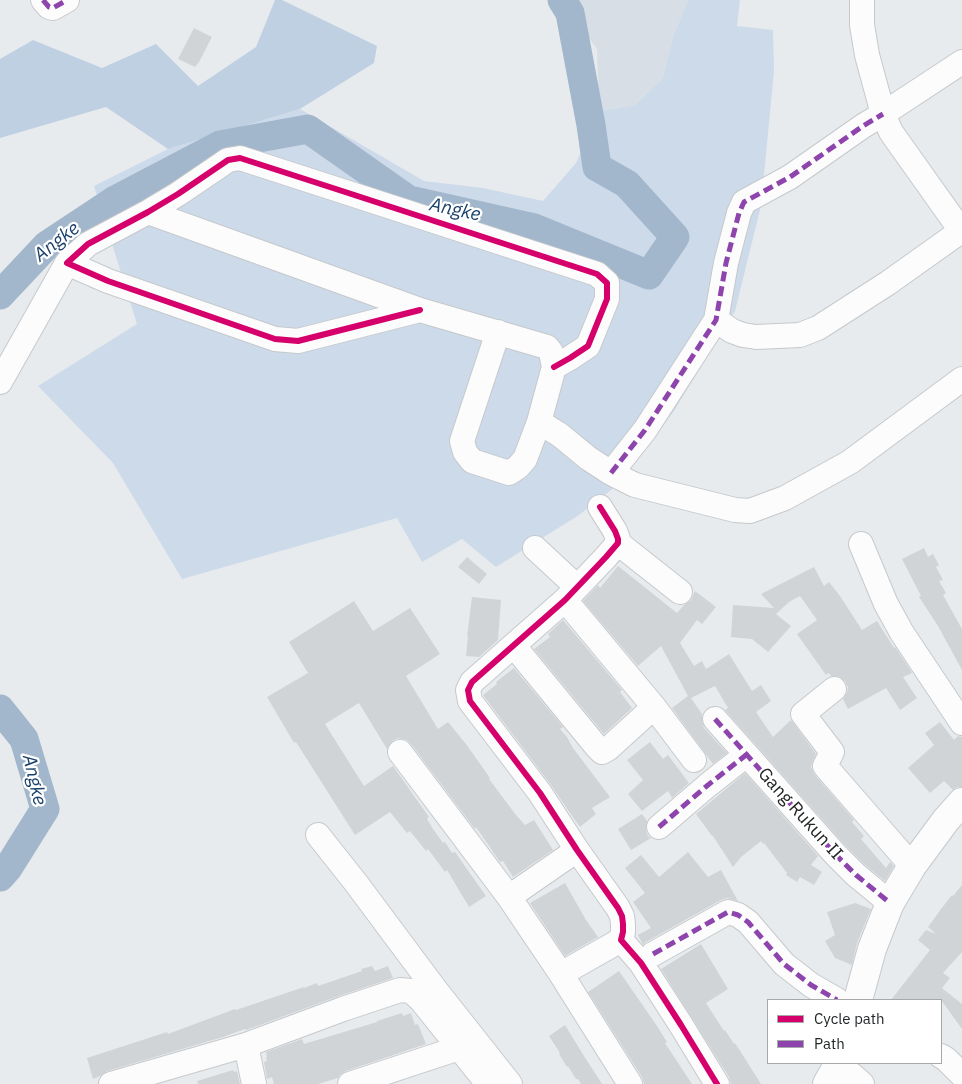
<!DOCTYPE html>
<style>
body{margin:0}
#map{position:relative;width:962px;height:1084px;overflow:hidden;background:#e8ebee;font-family:"IBM Plex Sans",sans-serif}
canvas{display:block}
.legend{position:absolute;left:767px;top:999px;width:175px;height:65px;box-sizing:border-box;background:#fff;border:1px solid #a7a8a9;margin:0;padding:6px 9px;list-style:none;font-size:15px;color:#232628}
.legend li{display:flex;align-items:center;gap:10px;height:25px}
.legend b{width:25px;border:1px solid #a7a8a9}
</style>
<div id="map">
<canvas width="962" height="1084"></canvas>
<ul class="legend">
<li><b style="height:6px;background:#d6006c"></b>Cycle path</li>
<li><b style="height:6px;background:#8e44ad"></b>Path</li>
</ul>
</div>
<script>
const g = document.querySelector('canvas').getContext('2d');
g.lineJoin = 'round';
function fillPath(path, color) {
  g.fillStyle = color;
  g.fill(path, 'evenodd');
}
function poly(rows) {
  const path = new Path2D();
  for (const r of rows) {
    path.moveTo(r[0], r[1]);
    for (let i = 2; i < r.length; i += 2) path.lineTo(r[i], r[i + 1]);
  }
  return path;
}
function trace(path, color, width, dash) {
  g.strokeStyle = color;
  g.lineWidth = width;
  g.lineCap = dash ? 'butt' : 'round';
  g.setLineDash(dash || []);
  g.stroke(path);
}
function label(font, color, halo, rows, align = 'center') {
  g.font = font + ' "IBM Plex Sans",sans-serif';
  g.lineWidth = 4.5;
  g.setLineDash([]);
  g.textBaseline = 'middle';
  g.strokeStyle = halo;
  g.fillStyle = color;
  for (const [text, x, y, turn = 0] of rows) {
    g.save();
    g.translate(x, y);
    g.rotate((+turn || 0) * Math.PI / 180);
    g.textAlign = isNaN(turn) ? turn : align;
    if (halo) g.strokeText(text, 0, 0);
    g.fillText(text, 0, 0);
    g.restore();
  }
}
const built = poly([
 [561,0,688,0,673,37,663,78,635,105,599,111,597,49]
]);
const green = poly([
 [688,0,740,0,737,26,773,30,774,71,761,206,735,311,674,411,620,483,579,515,496,567,462,539,422,562,397,518,182,579,113,463,38,386,137,324,94,186,168,149,300,109,424,181,483,188,543,201,576,163,599,111,635,105,663,78,673,37]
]);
const forest = poly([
 [275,0,282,0,377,46,374,63,300,109,168,149,106,107,0,138,0,59,33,40,102,68,156,44,198,86,256,47]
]);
const river = poly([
 [0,295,47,245,115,200,220,145,308,129,409,200,534,228,649,275,675,237,627,184,597,167,591,125,570,13,562,0],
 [0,709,24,739,45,809,8,868,0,877]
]);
const building = poly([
 [194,28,212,37,199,62,195,67,178,59],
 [924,548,928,557,933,554,939,565,936,567,943,580,939,581,946,593,943,595,962,629,962,670,938,626,919,597,921,596,902,559],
 [467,557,487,574,479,584,458,567],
 [618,566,677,613,684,605,691,600,695,591,716,607,702,624,697,620,680,643,694,666,702,661,706,669,729,654,752,691,761,685,771,701,756,712,773,737,791,720,816,754,813,760,811,767,815,775,854,820,852,822,864,836,861,839,886,868,890,862,894,866,885,881,865,865,845,845,725,710,728,708,715,686,691,698,702,714,702,721,704,728,727,753,713,764,672,708,688,696,661,646,638,666,583,601,598,585,600,588],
 [814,567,824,586,829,582,840,596,862,630,877,621,894,648,895,647,911,671,912,673,903,677,917,698,900,710,886,688,848,709,843,699,847,693,848,687,845,681,838,676,831,676,829,673,826,675,797,634,817,620,800,596,789,602,776,614,791,626,768,652,752,639,731,637,733,605,774,608,761,594],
 [472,597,501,600,498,640,479,657,466,656,468,636,467,637],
 [354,601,373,631,410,608,440,654,406,676,438,729,448,722,466,744,490,778,489,779,516,815,525,825,534,820,553,850,513,877,503,861,500,862,476,827,475,829,411,744,406,740,399,738,392,741,387,749,359,703,325,724,364,786,393,766,429,817,427,819,433,829,443,843,445,842,452,853,455,852,486,896,469,907,447,870,445,872,428,849,426,851,410,831,407,833,390,812,355,835,296,742,294,743,267,697,308,673,289,642],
 [563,620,622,690,620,692,632,708,604,734,534,649,550,637,548,634],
 [514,668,563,727,560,729,567,737,573,748,610,797,592,808,596,814,580,827,570,813,551,785,483,695,497,684,496,682],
 [940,722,954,740,958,736,962,737,962,787,957,787,953,790,944,781,930,793,908,768,934,745,925,733],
 [650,742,663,759,668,755,689,783,672,798,668,791,642,811,628,794,643,780,627,760],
 [745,773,818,856,811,865,822,872,814,885,800,877,797,882,786,875,787,873,764,843,763,844,761,841,741,857,733,867,713,836,712,836,696,814],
 [642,814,647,821,646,830,648,836,651,838,631,850,618,829],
 [688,852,708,877,721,870,738,901,727,898,721,900,646,942,643,945,638,935,651,928,633,902,645,893,625,868,641,855,659,877],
 [565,883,586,920,598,937,565,956,530,903],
 [962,885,962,952,943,973,950,978,942,988,962,1004,962,1029,941,1000,891,1000,930,950,918,940,926,930,936,934,928,927,941,909,952,895,953,896],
 [855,903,871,909,857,943,852,965,835,958,825,941,835,935,827,912],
 [701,944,728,989,706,1003,724,1031,725,1030,734,1044,735,1043,761,1084,731,1084,729,1077,661,969],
 [372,966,375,971,388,966,393,978,339,996,246,1030,245,1029,223,1037,107,1071,100,1076,93,1079,87,1058,167,1032,168,1034,235,1009,236,1010,304,987,304,988,317,983,318,986,362,971,361,969],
 [619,971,657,1026,667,1042,665,1043,692,1084,644,1084,642,1077,588,992],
 [402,1013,403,1016,411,1013,415,1025,418,1024,426,1044,346,1071,340,1075,338,1078,318,1084,274,1084,272,1077,267,1079,264,1062,267,1061,266,1058,267,1057,266,1052,302,1039,304,1044,377,1022,377,1021],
 [565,1025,584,1056,602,1084,581,1084,578,1079,576,1079,568,1066,567,1067,559,1054,560,1053,549,1036],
 [233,1070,234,1072,237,1071,240,1084,198,1084,197,1081]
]);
const minor = poly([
 [43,0,49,7,53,8,67,0],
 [862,0,862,25,867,55,883,114,891,132,962,232],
 [148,212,420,310,547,347,551,352,554,367,539,422,560,435,588,458,611,473,635,485,735,510,750,511,785,498,850,462,962,379],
 [420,310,298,341,275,339,108,281,67,263,88,244,148,212,178,194,228,160,240,158,339,190,597,274,607,283,607,299,588,346,570,358,554,367],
 [716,320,732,331,743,335,756,337,800,335,818,328,888,283,961,231],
 [498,332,462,441,465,452,472,461,509,473,518,467,525,459,539,422],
 [0,382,67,263],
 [611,473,645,430,716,320,726,263,739,213,744,202,790,177,863,126,883,114,962,62],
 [600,507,615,531,618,539,618,543,606,557,565,600,472,682,468,690,470,701,540,793,577,850,618,908,622,916,623,924,623,932,621,940,641,963,681,1025,717,1084],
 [618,543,680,592],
 [861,544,886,604,902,633,962,723],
 [535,548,577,587],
 [565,600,654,707,694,760],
 [514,646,596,746,602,752,609,748,654,707],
 [834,689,803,714,832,752,825,766,912,866],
 [715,719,835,854,856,875,890,903],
 [400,752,509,897,561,974,630,1084],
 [659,827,708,785,746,755],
 [318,835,356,883,435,989,510,1084],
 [509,897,577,850],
 [653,954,728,912,738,915,748,922,784,964,811,985,837,1000],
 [561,974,621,940],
 [246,1045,254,1084],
 [941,1056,946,1059,962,1075],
 [838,1067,852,1075,862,1084],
 [111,1084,246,1045,343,1009,400,990,411,991,421,1000,488,1084],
 [350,1084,459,1048]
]);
const major = poly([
 [858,1000,872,949,890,903,912,866,946,820,962,802],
 [827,1084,839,1063]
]);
const quiet = poly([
 [43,0,49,7,53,8,67,0],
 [611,473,645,430,716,320,726,263,739,213,744,202,790,177,863,126,883,114],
 [715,719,835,854,856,875,890,903],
 [659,827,708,785,746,755],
 [653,954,728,912,738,915,748,922,784,964,811,985,837,1000]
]);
const cycleway = poly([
 [420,310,298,341,275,339,108,281,67,263,88,244,148,212,178,194,228,160,240,158,339,190,597,274,607,283,607,299,588,346,570,358,554,367],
 [600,507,615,531,618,539,618,543,606,557,565,600,472,682,468,690,470,701,540,793,577,850,618,908,622,916,623,924,623,932,621,940,641,963,681,1025,717,1084]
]);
const streetNames = [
 ["Gang Rukun II",800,814,48]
];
const waterNames = [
 ["Angke",455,210,12],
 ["Angke",57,242,-38],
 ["Angke",34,780,77]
];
fillPath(built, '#d7dee5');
fillPath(green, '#ccdaea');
fillPath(forest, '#bfd0e2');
trace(river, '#a2b6cc', 29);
fillPath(building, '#d1d4d7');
trace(minor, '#c6c9cb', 26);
trace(major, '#c6c9cb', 30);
trace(minor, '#fcfcfc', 24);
trace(major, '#fcfcfc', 28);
trace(quiet, '#8e44ad', 5, [10, 5]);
trace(cycleway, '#d6006c', 6);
label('18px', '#232628', '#fff', streetNames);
label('italic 19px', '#19416a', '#fff', waterNames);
</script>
